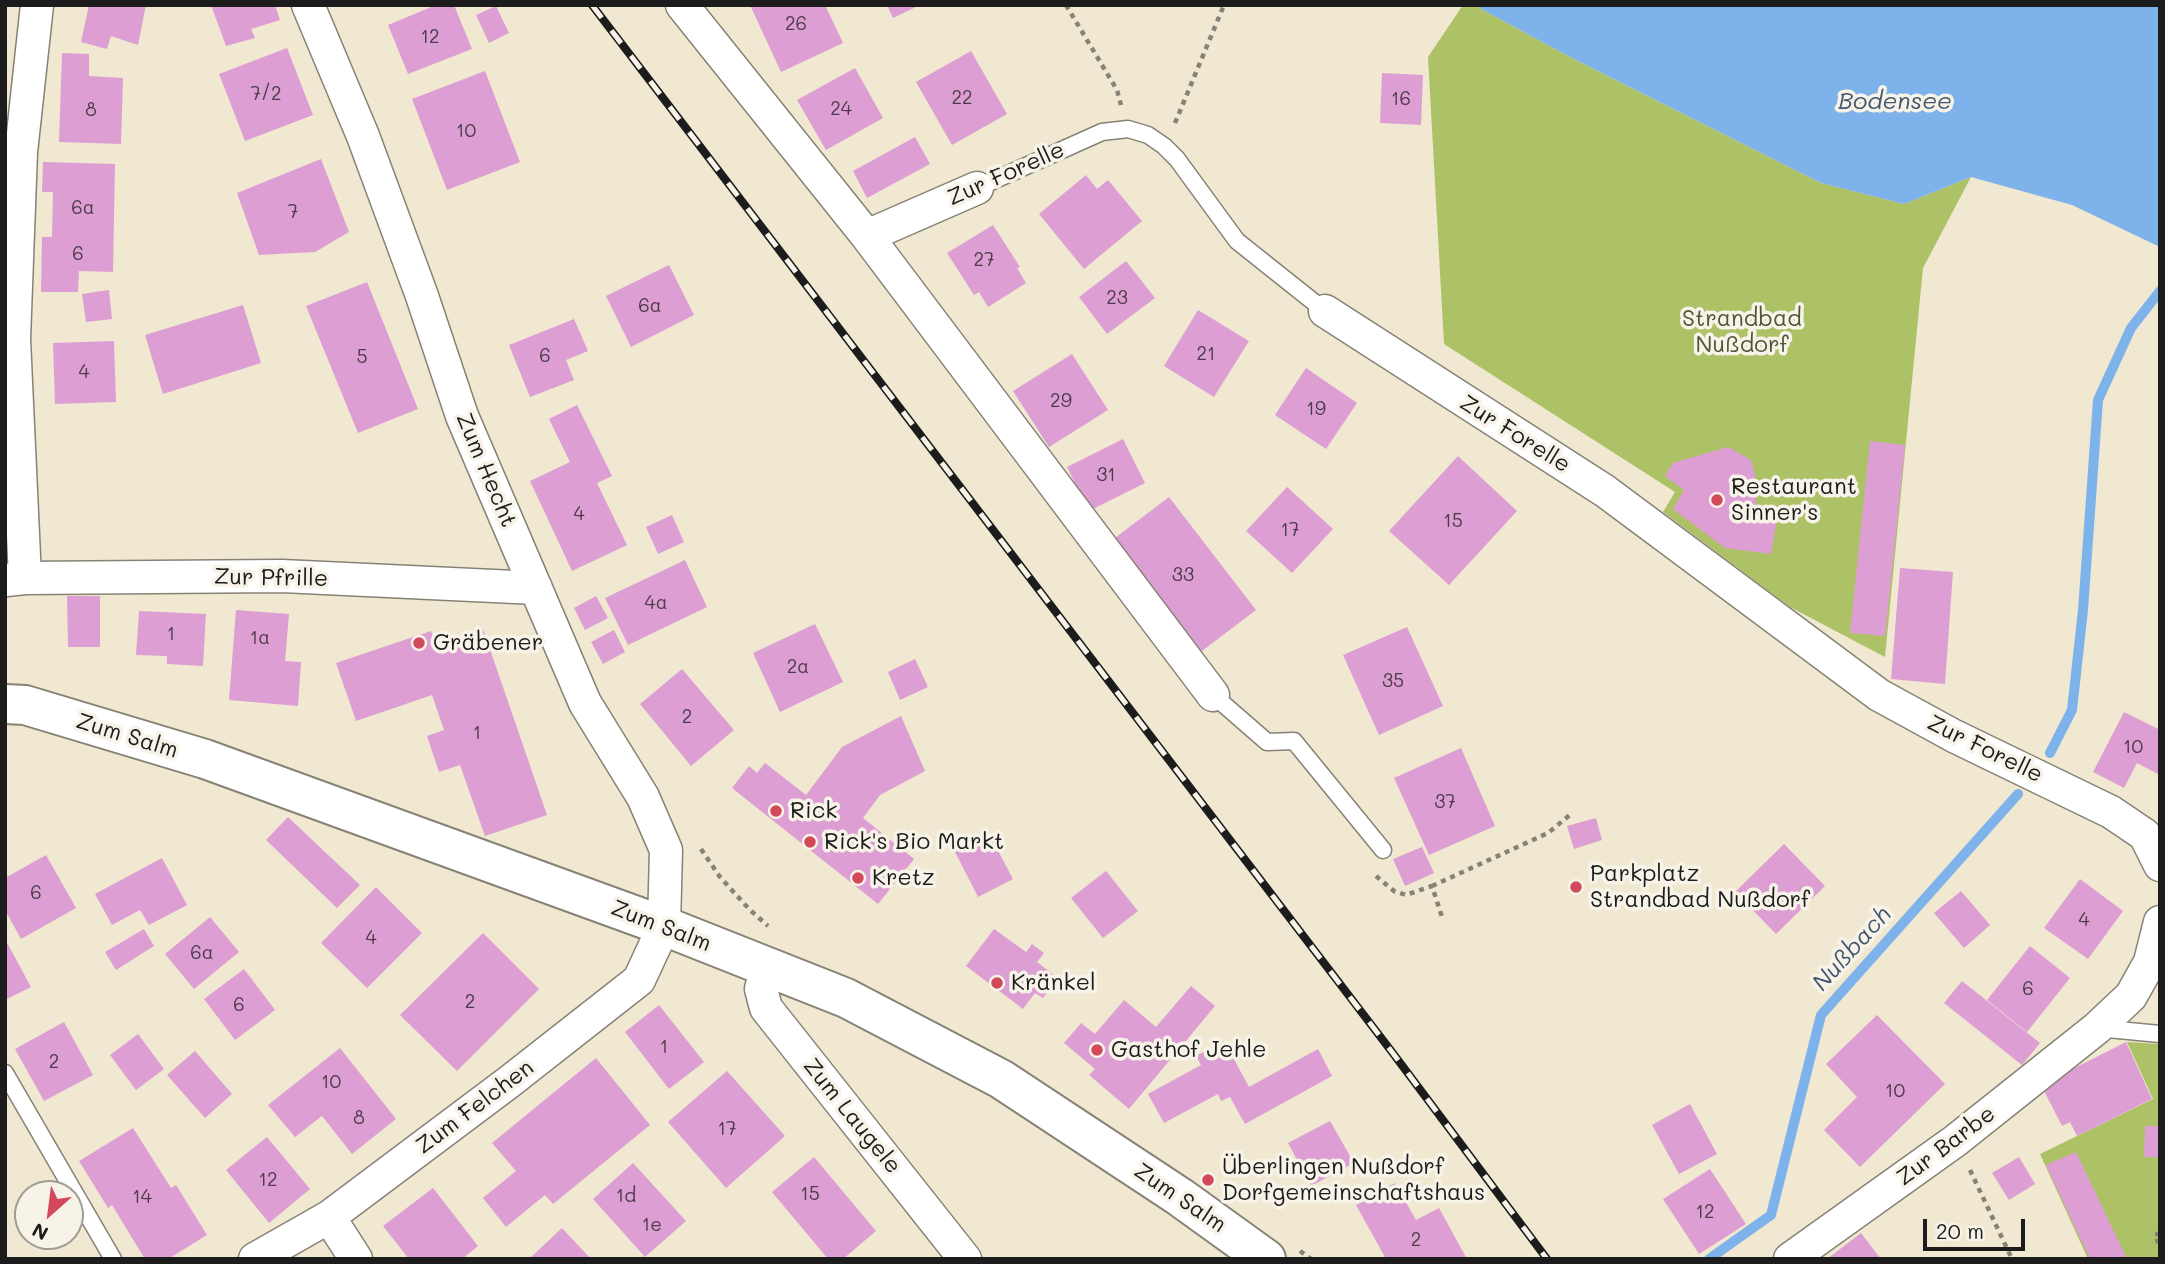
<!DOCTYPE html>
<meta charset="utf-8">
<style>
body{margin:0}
#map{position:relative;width:2165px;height:1264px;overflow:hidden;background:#f0e8d0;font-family:Mali,sans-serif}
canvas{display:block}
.frame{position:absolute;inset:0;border:7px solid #1c1c1c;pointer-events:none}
.north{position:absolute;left:14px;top:1180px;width:70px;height:70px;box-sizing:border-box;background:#f7f3e8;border:2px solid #9f9d96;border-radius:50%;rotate:208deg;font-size:19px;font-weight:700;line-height:28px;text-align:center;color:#1c1c1c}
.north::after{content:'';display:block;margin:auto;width:24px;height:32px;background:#d1495b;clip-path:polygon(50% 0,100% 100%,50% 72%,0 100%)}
.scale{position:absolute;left:1923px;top:1219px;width:102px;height:32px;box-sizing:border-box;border:4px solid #1c1c1c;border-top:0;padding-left:9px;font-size:21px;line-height:24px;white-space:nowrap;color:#1c1c1c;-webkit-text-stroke:5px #f7f3e8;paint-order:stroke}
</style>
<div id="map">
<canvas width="2165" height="1264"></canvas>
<div class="frame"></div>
<div class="north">N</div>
<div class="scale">20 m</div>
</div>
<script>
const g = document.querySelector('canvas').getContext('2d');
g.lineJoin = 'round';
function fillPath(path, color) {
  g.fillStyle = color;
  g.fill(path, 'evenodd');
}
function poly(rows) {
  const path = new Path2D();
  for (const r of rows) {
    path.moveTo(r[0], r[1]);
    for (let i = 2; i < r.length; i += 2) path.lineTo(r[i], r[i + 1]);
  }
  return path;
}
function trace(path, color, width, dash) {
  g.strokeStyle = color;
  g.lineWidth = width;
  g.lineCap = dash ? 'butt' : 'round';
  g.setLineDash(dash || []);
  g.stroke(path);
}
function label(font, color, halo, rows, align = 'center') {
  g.font = font + ' Mali,sans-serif';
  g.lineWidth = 7;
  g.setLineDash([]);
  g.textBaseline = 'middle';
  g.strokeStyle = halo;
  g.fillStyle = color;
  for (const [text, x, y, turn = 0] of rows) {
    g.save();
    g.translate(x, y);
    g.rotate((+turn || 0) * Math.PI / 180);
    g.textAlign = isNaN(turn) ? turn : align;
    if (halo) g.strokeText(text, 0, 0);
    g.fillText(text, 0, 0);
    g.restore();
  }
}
const green = poly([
 [1463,5,1474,5,1570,57,1821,183,1904,204,1971,177,1923,268,1885,657,1790,607,1663,512,1675,492,1444,344,1428,57],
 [2127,1042,2160,1044,2160,1259,2088,1259,2040,1154,2153,1099]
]);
const water = poly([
 [1474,5,2160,5,2160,247,2072,205,1971,177,1904,204,1821,183,1570,57]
]);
const stream = poly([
 [2050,753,2072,710,2083,610,2098,400,2131,328,2160,291],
 [1709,1259,1771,1215,1821,1015,2018,794]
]);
const building = poly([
 [89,5,146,5,138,45,111,36,107,49,81,42],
 [211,5,275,5,280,20,251,29,255,38,226,46],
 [436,5,454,5,472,49,408,74,388,25],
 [750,5,825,5,843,43,781,72],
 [887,5,920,5,893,18],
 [496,6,509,33,489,43,476,15],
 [287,48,313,115,245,141,219,74],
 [971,51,1007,114,952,145,916,82],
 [62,53,89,54,89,76,123,78,121,144,59,142],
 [855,68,883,118,826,150,797,100],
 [485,71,520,162,447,190,412,99],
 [1382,73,1423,75,1421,125,1380,123],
 [915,137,930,164,867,198,853,171],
 [321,159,349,232,315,252,259,255,237,193],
 [43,162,115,164,113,272,79,271,78,292,41,292,42,237,52,237,53,192,42,192],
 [1086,175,1097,189,1108,180,1142,221,1084,269,1039,214],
 [993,225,1020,267,1017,268,1026,283,988,307,979,292,974,295,947,253],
 [1126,261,1155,298,1107,334,1079,297],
 [669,265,694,315,631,347,606,296],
 [367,282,418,409,358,433,306,306],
 [109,290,112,319,86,322,82,294],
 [243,305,261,363,163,394,145,335],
 [1198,310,1249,341,1214,397,1164,366],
 [574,319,588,351,566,360,574,380,530,397,509,345],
 [114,341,116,402,55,404,53,343],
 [1072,354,1108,410,1049,447,1013,391],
 [1306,368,1357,403,1326,449,1275,415],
 [577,405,612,476,597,483,627,545,572,571,530,481,570,462,549,419],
 [1123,439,1145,483,1089,511,1067,467],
 [1870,441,1905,445,1885,636,1850,633],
 [1728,447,1751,460,1757,483,1755,514,1777,518,1771,554,1725,548,1673,509,1684,490,1665,476,1673,463],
 [1458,456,1517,511,1449,585,1389,531],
 [1287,487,1333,529,1292,573,1246,531],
 [1169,497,1256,610,1198,654,1111,541],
 [672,515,684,542,658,554,646,527],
 [685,560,707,607,628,645,605,598],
 [1900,568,1953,572,1945,684,1891,679],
 [67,596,100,596,100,647,68,647],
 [596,596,608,618,585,630,574,608],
 [236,610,289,614,285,661,301,662,298,706,229,700],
 [139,611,206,614,203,666,167,664,167,656,136,655],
 [815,624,843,682,780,712,753,653],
 [1407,627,1443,706,1379,735,1343,655],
 [483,629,547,815,485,836,460,765,439,772,427,736,444,730,432,695,356,721,336,663,431,631,436,645],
 [614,630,625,652,603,664,591,642],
 [915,659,928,687,900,700,888,672],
 [682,669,734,730,691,766,640,704],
 [2124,712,2160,730,2160,775,2137,763,2124,788,2093,772],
 [901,716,925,771,880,795,863,818,914,859,878,904,732,788,749,766,757,773,765,763,806,795,842,747],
 [1461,748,1495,826,1429,855,1394,778],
 [288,817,360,885,337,908,266,840],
 [1596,818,1602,840,1574,849,1567,826],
 [987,830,1013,879,978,897,953,848],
 [1784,844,1825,886,1776,934,1735,892],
 [1422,847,1434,873,1405,886,1393,859],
 [46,855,76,908,21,939,5,910,5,878],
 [162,858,187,905,149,925,140,910,112,925,95,894],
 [1106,871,1138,911,1103,938,1071,898],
 [2080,879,2123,911,2088,959,2044,928],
 [376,887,422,933,367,988,321,943],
 [1961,891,1990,925,1964,948,1934,913],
 [210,917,239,952,194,989,165,954],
 [144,929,154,946,116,970,105,952],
 [994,929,1026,952,1032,944,1044,953,1037,962,1058,978,1043,998,1035,993,1023,1009,966,966],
 [483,933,539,989,457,1071,400,1015],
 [5,939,31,987,5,1000],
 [2030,946,2070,978,2027,1032,1987,1000],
 [244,969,275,1010,235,1040,204,999],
 [1962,981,2040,1043,2022,1065,1944,1003],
 [1191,986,1215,1006,1129,1109,1089,1075,1095,1069,1064,1043,1081,1023,1095,1034,1124,1000,1156,1027],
 [659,1005,704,1062,669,1089,625,1032],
 [1877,1015,1945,1084,1860,1167,1824,1130,1857,1097,1826,1064],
 [64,1022,93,1075,44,1101,15,1049],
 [138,1034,164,1069,136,1090,110,1055],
 [1224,1041,1249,1087,1318,1049,1332,1076,1245,1124,1230,1097,1221,1101,1218,1094,1164,1123,1148,1094,1201,1065,1196,1056],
 [2126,1042,2152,1099,2077,1136,2070,1122,2062,1126,2041,1085],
 [340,1048,396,1119,352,1154,322,1116,295,1137,268,1105],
 [195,1051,232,1094,205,1118,167,1075],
 [596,1058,650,1125,553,1204,545,1195,506,1227,483,1198,516,1171,492,1143],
 [727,1071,785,1136,726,1188,668,1122],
 [1690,1104,1717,1154,1679,1174,1652,1125],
 [1330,1121,1354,1163,1311,1186,1288,1143],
 [2145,1126,2160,1126,2160,1157,2144,1157],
 [133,1128,171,1188,176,1185,207,1235,168,1259,145,1259,112,1205,108,1208,79,1161],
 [267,1137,310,1189,269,1223,226,1170],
 [2076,1152,2127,1259,2090,1259,2046,1165],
 [814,1157,876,1231,843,1259,828,1259,772,1192],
 [2019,1157,2035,1184,2009,1200,1992,1173],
 [633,1163,686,1221,645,1257,593,1199],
 [1710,1169,1746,1224,1699,1254,1663,1199],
 [1395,1183,1416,1220,1439,1208,1467,1259,1386,1259,1356,1205],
 [433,1188,478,1246,462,1259,409,1259,383,1226],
 [562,1228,591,1259,529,1259],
 [1861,1233,1881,1259,1827,1259]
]);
const path = poly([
 [1066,5,1117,90,1121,105],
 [1175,123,1224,5],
 [701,849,720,877,749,909,768,926],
 [1376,876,1394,891,1406,895,1432,886,1442,917],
 [1432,886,1548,833,1571,814],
 [1970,1170,2012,1259],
 [2160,1234,2155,1234,2160,1248],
 [1300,1251,1311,1259]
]);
const lane = poly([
 [977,188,1102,132,1128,129,1148,135,1164,146,1177,159,1237,241,1325,311],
 [1213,695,1267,742,1294,741,1383,850],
 [2097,1028,2160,1034],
 [5,1073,113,1259]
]);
const street = poly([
 [682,5,867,236,1213,695],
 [867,236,977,188],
 [1325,311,1605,491,1879,695,1954,736,2111,812,2145,835,2160,865],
 [25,578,14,339,21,152,37,5],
 [6,580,25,578,282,576,536,588],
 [767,966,761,989,766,1008,965,1259],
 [329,1217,356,1259],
 [255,1259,329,1217,509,1082,639,980,664,926,666,850,643,797,585,703,462,416,422,296,363,136,308,5],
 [1790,1259,1955,1141,2097,1028,2131,996,2150,962,2160,922]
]);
const secondary = poly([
 [5,704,25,705,205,759,664,926,846,998,1001,1079,1180,1197,1266,1259]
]);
const rail = poly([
 [592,5,1392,1052,1547,1259]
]);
const markers = [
 [1717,500,7,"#d1495b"],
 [419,643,7,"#d1495b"],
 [776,811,7,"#d1495b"],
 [810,842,7,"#d1495b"],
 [858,878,7,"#d1495b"],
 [1576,887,7,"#d1495b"],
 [997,983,7,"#d1495b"],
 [1097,1050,7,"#d1495b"],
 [1208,1180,7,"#d1495b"]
];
const numberNames = [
 ["26",796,24],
 ["12",430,37],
 ["7/2",266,94],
 ["22",962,98],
 ["16",1401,99],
 ["24",841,109],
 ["8",91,110],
 ["10",466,131],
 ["6a",83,208],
 ["7",293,212],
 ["6",78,254],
 ["27",984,260],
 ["23",1117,298],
 ["6a",650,306],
 ["21",1206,354],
 ["6",545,356],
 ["5",362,357],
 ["4",84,372],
 ["29",1061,401],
 ["19",1316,409],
 ["31",1106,475],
 ["4",579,514],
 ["15",1453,521],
 ["17",1290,530],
 ["33",1183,575],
 ["4a",656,603],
 ["1",171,634],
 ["1a",260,638],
 ["2a",798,667],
 ["35",1393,681],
 ["2",687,717],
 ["1",477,733],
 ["10",2133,747],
 ["37",1445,802],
 ["6",36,893],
 ["4",2084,920],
 ["4",371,938],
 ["6a",202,953],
 ["6",2028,989],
 ["2",470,1002],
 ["6",239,1005],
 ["1",664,1047],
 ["2",54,1062],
 ["10",331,1082],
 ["10",1895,1091],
 ["8",359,1118],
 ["17",727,1129],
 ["12",268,1180],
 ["15",810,1194],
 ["1d",626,1196],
 ["14",142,1197],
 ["12",1705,1212],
 ["1e",652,1225],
 ["2",1416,1240]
];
const streetNames = [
 ["Zur Forelle",1006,174,-24],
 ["Zur Forelle",1515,434,32],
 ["Zum Hecht",486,470,67],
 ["Zur Pfrille",271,578,1],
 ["Zum Salm",127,736,17],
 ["Zur Forelle",1985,749,26],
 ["Zum Salm",661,926,21],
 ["Zum Felchen",475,1107,-37],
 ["Zum Laugele",852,1116,51],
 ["Zur Barbe",1946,1146,-37],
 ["Zum Salm",1180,1198,34]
];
const parkNames = [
 ["Strandbad",1742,319],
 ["Nußdorf",1742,345]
];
const poiNames = [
 ["Restaurant",1731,487],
 ["Sinner's",1731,513],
 ["Gräbener",433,643],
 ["Rick",790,811],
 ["Rick's Bio Markt",824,842],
 ["Parkplatz",1590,874],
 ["Strandbad Nußdorf",1590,900],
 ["Kretz",872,878],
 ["Kränkel",1011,983],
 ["Gasthof Jehle",1111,1050],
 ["Überlingen Nußdorf",1222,1167],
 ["Dorfgemeinschaftshaus",1222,1193]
];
const waterNames = [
 ["Bodensee",1895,102],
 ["Nußbach",1852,949,-48]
];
fillPath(green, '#adc267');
fillPath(water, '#7eb2eb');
trace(stream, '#7eb2eb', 10);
fillPath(building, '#dd9ed3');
trace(lane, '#868276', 19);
trace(street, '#868276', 35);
trace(secondary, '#868276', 42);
trace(path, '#868276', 4.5, [5, 5]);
trace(lane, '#fff', 16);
trace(street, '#fff', 32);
trace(secondary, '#fff', 38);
trace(rail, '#1c1c1c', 8);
trace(rail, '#f7f3e8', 5, [16]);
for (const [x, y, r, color] of markers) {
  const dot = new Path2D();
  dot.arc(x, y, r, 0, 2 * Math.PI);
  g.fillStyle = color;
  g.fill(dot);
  trace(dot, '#f7f3e8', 2.5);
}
label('19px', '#4c3c4a', null, numberNames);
label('23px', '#1c1c1c', '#f7f3e8', streetNames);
label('23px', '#4f5636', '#f7f3e8', parkNames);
label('23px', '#1c1c1c', '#f7f3e8', poiNames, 'left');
label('italic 24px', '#43586f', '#f7f3e8', waterNames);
</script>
